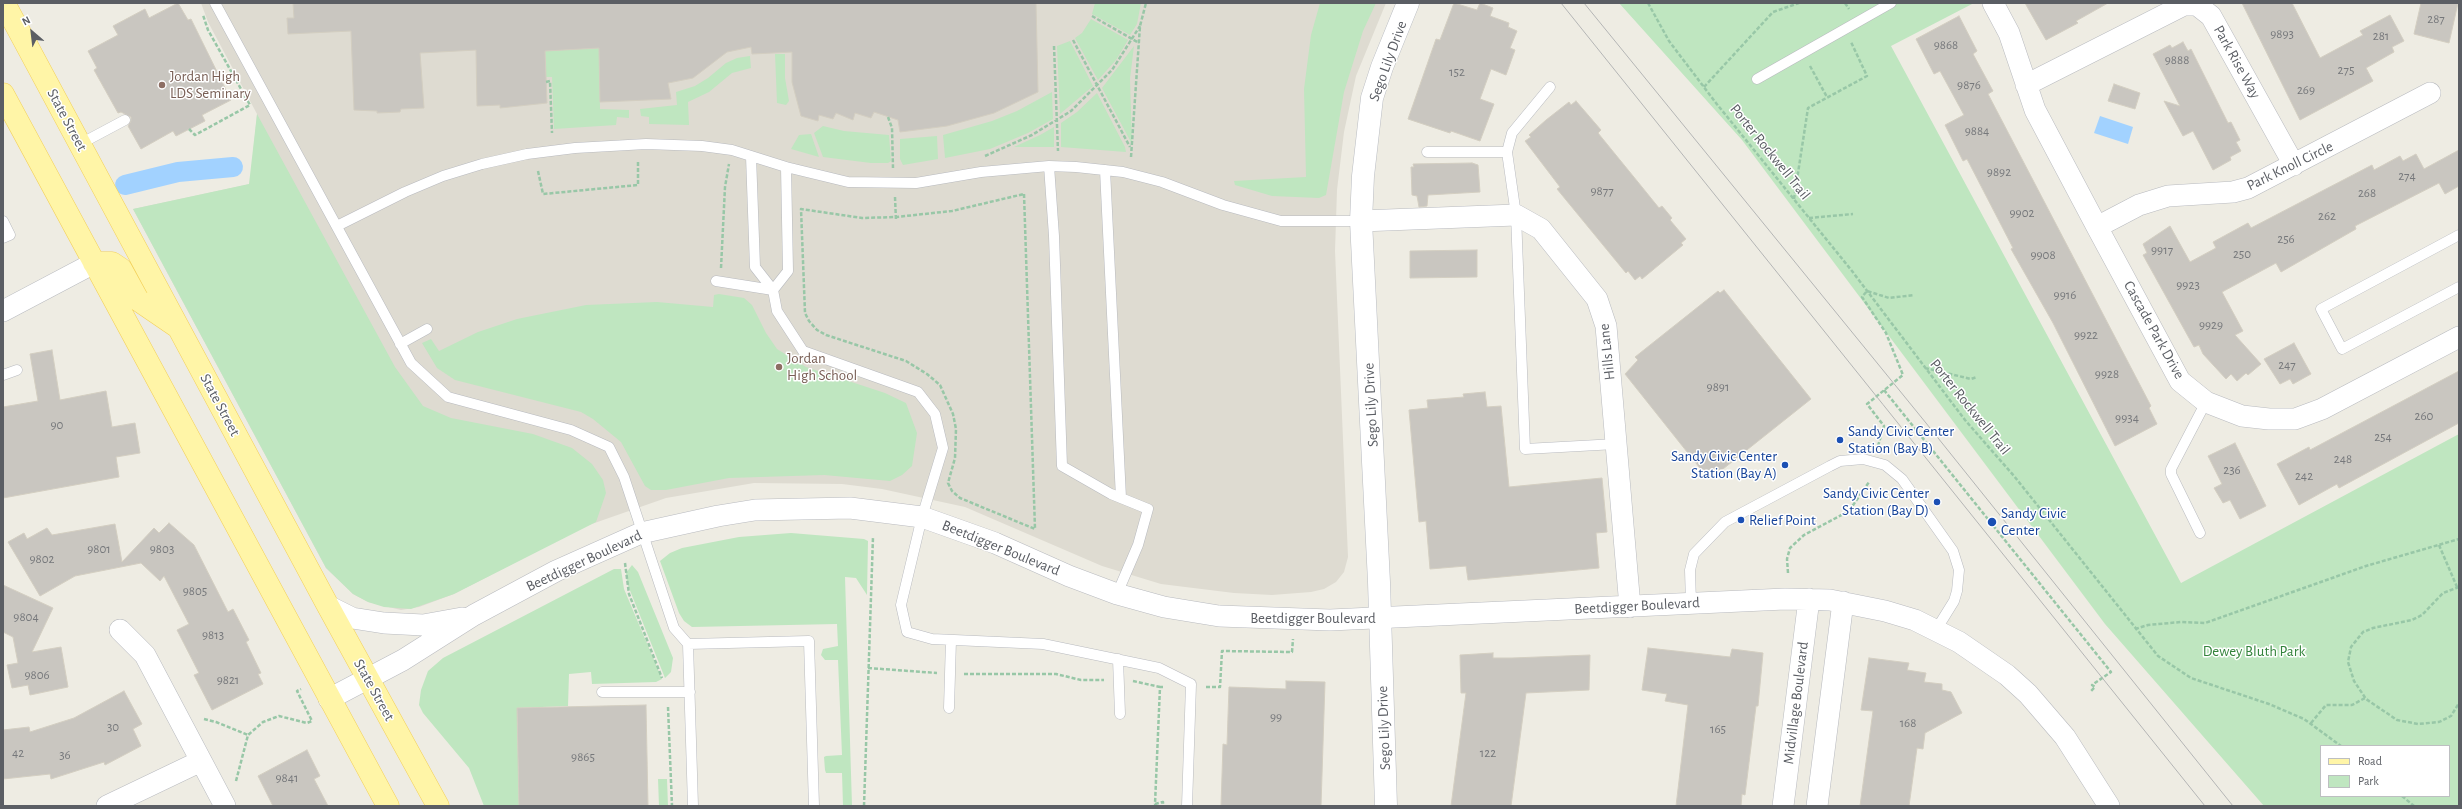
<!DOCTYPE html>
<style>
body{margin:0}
#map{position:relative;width:2462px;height:809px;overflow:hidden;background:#eeece3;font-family:"Alegreya Sans",sans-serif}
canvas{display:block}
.frame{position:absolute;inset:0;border:4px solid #5b5e64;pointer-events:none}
.legend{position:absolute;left:2320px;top:745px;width:130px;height:52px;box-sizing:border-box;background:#fff;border:1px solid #bdbfc1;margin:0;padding:5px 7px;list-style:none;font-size:12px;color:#5b5e64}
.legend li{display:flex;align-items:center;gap:8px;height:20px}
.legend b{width:20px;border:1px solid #bdbfc1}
.north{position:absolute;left:12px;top:12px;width:40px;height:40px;-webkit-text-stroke:3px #fff;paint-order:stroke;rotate:332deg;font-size:11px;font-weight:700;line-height:16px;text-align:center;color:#5b5e64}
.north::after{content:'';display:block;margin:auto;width:14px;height:18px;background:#5b5e64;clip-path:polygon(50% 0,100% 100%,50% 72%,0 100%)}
</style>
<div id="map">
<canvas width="2462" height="809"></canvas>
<div class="frame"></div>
<ul class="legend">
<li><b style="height:5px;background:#fff5a7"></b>Road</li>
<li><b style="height:11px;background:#bfe6c0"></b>Park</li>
</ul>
<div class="north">N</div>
</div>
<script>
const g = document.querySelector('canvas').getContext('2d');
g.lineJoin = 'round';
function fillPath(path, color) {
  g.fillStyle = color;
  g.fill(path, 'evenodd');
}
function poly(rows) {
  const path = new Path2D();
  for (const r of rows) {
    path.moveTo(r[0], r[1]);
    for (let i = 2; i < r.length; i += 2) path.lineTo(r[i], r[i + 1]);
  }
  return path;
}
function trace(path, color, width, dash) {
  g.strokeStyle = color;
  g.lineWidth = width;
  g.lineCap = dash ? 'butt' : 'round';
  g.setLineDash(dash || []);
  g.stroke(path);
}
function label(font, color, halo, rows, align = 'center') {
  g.font = font + ' "Alegreya Sans",sans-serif';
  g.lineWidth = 3;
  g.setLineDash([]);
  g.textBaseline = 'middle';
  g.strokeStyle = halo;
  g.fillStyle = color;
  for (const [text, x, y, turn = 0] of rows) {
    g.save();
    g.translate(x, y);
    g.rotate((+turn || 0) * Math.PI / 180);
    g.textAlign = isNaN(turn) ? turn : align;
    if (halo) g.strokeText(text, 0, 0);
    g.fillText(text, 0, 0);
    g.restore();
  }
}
const education = poly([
 [201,3,1386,3,1356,76,1344,132,1337,190,1335,251,1348,557,1344,572,1336,582,1324,589,1311,592,1272,595,1234,593,1161,584,1102,566,965,507,882,489,842,484,754,483,666,498,586,526,454,594,419,607,401,610,368,602,353,594,326,568,133,209,250,184,257,114,208,22]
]);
const green = poly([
 [1095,3,1141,3,1137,24,1130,35,1092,14],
 [1320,3,1376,3,1363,31,1344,92,1326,195,1319,198,1272,196,1235,185,1234,181,1306,177,1304,89,1311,35],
 [1619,3,1974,3,1891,46,2181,583,2459,434,2459,806,2264,806,2105,624,1742,140],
 [2321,746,2449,746,2449,796,2321,796],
 [1091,19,1128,40,1116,60,1098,80,1075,38,1082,33],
 [1070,41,1093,86,1060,114,1057,46],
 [1134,46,1130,79,1132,144,1102,88],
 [599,48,600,109,629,110,629,118,617,117,616,125,554,129,552,77,546,77,545,51],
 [775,54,785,54,785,78,789,101,786,105,777,103],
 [750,56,751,68,732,73,709,92,688,102,689,125,649,124,649,117,641,116,640,109,677,105,676,92,695,86,708,78,726,63,737,58],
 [1052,92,1053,119,1028,133,990,149,945,158,943,135,992,121,1017,111],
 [1097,93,1125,147,1126,152,1061,147,1061,123,1077,112],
 [257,114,395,367,423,406,451,418,533,434,572,448,592,464,603,480,606,493,596,522,454,594,411,609,384,607,368,602,353,594,326,568,133,209,249,184],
 [823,126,844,131,889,135,891,161,888,163,871,163,823,157,814,133],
 [1054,127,1054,147,1014,147,1040,135],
 [811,134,819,157,791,149,799,135],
 [937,136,938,159,903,165,900,159,900,139],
 [719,294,744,298,752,305,766,333,777,349,806,367,885,393,906,403,917,433,912,466,902,475,890,481,824,475,729,478,666,490,651,490,645,486,621,442,593,419,581,412,455,380,437,368,422,343,431,339,439,351,478,332,517,319,586,305,657,302,713,307,714,295],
 [791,533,864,539,868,541,867,595,856,578,845,577,852,806,843,806,842,773,826,773,825,770,824,757,826,756,842,755,838,660,825,660,821,655,823,649,838,646,837,624,692,627,684,621,679,613,660,561,670,553,682,548,739,537],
 [632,565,638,572,673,658,671,672,665,678,627,583,626,573],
 [614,569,621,569,624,589,662,679,656,682,592,684,591,672,569,674,568,706,517,708,519,806,484,806,469,768,423,713,419,705,421,690,428,671,443,658],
 [658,779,667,779,668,806,659,806]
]);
const water = poly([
 [2100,116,2133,127,2128,144,2094,133]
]);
const canal = poly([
 [125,185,178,172,233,167]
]);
const building = poly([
 [178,3,188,20,191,19,231,100,202,115,205,121,176,136,173,131,141,149,128,126,131,121,131,117,121,112,118,113,94,70,97,68,88,51,118,35,113,26,145,9,149,18,178,3],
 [293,3,1036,3,1038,92,994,113,947,126,900,132,898,120,874,112,871,118,855,113,853,120,836,113,833,119,819,115,818,121,801,116,792,82,792,52,752,54,751,47,727,52,693,78,668,83,671,99,600,102,599,48,545,51,547,103,500,108,500,105,477,106,476,50,420,53,424,108,401,109,400,112,377,113,377,111,354,110,351,31,288,34,287,18,294,18,293,3],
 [1454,3,1477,10,1480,3,1493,8,1490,16,1509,23,1508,27,1517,31,1510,48,1515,50,1506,75,1491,69,1480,99,1494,104,1480,141,1451,131,1450,133,1408,119,1436,39,1440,40,1454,3],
 [2025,3,2108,3,2076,21,2078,23,2046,40,2025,3],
 [2242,3,2292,3,2320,58,2363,35,2360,31,2390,15,2404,41,2392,47,2394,52,2366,68,2373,81,2300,120,2242,3],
 [2421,3,2458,3,2449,43,2414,34,2421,3],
 [1959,16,1977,51,1973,54,1993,91,1988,94,2151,406,2149,408,2157,424,2115,446,2053,323,2011,249,2013,248,1967,159,1963,161,1945,125,1964,115,1940,71,1934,74,1916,39,1959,16],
 [2183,42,2188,51,2191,49,2228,123,2231,122,2240,140,2236,142,2241,151,2230,157,2231,160,2213,170,2193,131,2183,136,2164,101,2180,106,2153,54,2170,45,2172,48,2183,42],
 [2114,84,2140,93,2135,109,2108,101,2114,84],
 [1576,101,1601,130,1598,133,1642,187,1659,208,1662,206,1672,218,1670,220,1686,239,1681,243,1683,245,1642,279,1640,276,1635,280,1628,271,1626,273,1557,189,1560,187,1525,141,1531,137,1529,135,1546,120,1569,102,1571,105,1576,101],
 [2459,150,2459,186,2445,194,2439,183,2355,226,2356,229,2281,272,2276,263,2222,292,2243,331,2235,335,2261,364,2248,375,2246,373,2237,381,2231,374,2226,379,2203,354,2199,345,2194,347,2143,255,2147,253,2143,244,2170,226,2190,262,2216,248,2213,242,2248,223,2251,228,2372,165,2374,170,2400,156,2403,161,2416,154,2424,169,2459,150],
 [1472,163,1478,165,1480,192,1428,195,1427,206,1419,207,1417,196,1412,195,1411,167,1414,167,1413,164,1472,163],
 [1477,250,1477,277,1410,278,1410,251,1477,250],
 [1724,290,1811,399,1723,469,1716,471,1707,477,1625,374,1638,360,1635,357,1718,291,1720,293,1724,290],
 [2294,343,2311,374,2293,384,2290,379,2280,384,2264,359,2294,343],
 [52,350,60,400,106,391,112,427,135,423,140,453,116,457,119,477,3,498,3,407,38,401,30,354,52,350],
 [2459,371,2459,423,2339,488,2337,484,2299,505,2277,464,2309,447,2310,450,2459,371],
 [1485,392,1487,407,1501,406,1509,487,1602,478,1607,532,1596,533,1599,568,1468,580,1466,566,1430,569,1426,521,1419,522,1409,410,1428,408,1427,400,1464,397,1463,394,1485,392],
 [2235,443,2266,506,2240,519,2230,500,2223,503,2214,488,2222,484,2208,456,2235,443],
 [169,523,194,545,228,612,233,609,249,640,246,642,261,673,258,674,263,684,212,710,194,675,199,673,177,630,189,624,164,576,160,581,141,563,75,576,40,596,8,542,24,533,27,539,47,528,52,535,115,524,122,562,154,528,159,533,169,523],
 [3,585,53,608,32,652,61,647,68,687,30,695,28,685,12,688,7,665,18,663,13,637,3,632,3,585],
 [1648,648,1730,657,1732,649,1763,653,1758,706,1756,706,1745,795,1742,794,1741,806,1676,806,1688,705,1665,701,1667,694,1642,690,1648,648],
 [1493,653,1493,658,1512,658,1590,655,1589,690,1526,693,1511,806,1451,806,1466,693,1461,693,1460,655,1493,653],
 [1869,658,1909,663,1907,670,1926,673,1924,682,1942,684,1942,690,1951,692,1962,713,1925,733,1923,749,1917,748,1909,806,1860,806,1873,711,1861,710,1869,658],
 [1286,681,1325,682,1321,806,1221,806,1223,744,1227,745,1229,687,1286,689,1286,681],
 [124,691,142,724,133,729,141,746,105,765,104,762,51,779,50,774,3,779,3,730,29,727,30,732,74,718,124,691],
 [646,705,648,806,519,806,517,708,646,705],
 [307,750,320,776,314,779,328,806,273,806,258,776,307,750]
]);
const path = poly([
 [1648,3,1669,41,1716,103,1852,271,1965,420,2014,476,2158,656,2191,678,2269,704,2304,719,2341,746],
 [1845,3,1849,9],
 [1092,16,1139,43],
 [1073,40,1130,147],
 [1054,46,1058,151],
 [1810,66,1827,97],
 [546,82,550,81,552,133],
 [1704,87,1773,12,1799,3],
 [888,117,892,128,893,168],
 [189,129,195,135,250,105,208,30,203,15],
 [985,156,1032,135,1071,111,1112,70,1140,26],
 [1131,157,1140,26,1146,3],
 [538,171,543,194,638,185,638,162],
 [1024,194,1035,529,960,498,952,491,948,483,955,458,956,429,953,414,940,385,927,374,906,361,826,335,817,330,809,321,805,313,801,209,862,218,896,217,952,211,1024,194],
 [895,197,896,221],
 [1794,199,1808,108,1867,76,1851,42],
 [1809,218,1853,214],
 [721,268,725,187,729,164],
 [1925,368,1971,379,1977,377],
 [1884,390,2111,672,2092,685,2095,687,2090,692],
 [1878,446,1884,426,1867,404,1903,375,1886,333,1862,297,1867,291,1889,298,1914,295],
 [2439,545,2457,587],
 [625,563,629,594,662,678],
 [1788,573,1787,559,1790,548,1804,535,1849,511,1869,482],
 [2459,587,2443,593,2422,615,2412,620,2373,628,2363,632,2351,647,2348,662,2354,681,2366,699,2397,720,2418,724,2439,722,2451,716,2459,703],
 [2135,629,2148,625,2181,622,2205,623,2366,566,2459,539],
 [868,668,937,673],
 [964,674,1056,674,1081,680,1104,680],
 [1133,681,1160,687],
 [1163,687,1160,687,1155,804,1163,802,1163,806],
 [1206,687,1220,687,1222,651,1292,652,1293,639],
 [668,707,672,806],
 [204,719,216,722,248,735],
 [2311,723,2326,705,2352,705,2365,698],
 [236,781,248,735,263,722,279,716,307,723,312,721,297,691,301,689],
 [2402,796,2414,806],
 [864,806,873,537]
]);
const lane = poly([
 [215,3,411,363,448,397,571,430,609,447,624,477,674,628,688,644,809,641,814,806],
 [1757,79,1891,3],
 [1550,87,1512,133,1507,152,1516,215,1525,449,1616,444],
 [80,144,125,120],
 [1427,152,1507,152],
 [751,156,755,267,773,290,777,311,803,351,918,392,935,414,943,448,922,517,901,605,907,632,932,639,1043,644,1159,668,1191,684,1187,806],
 [1049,166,1054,236,1062,466,1111,494,1148,509,1138,545,1117,594],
 [1105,170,1121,498],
 [3,221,10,235,3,238],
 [337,226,405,192,443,176,482,164,527,154,575,148,646,144,702,146,732,150,786,167,848,182,916,183,981,172,1049,166,1076,167,1123,172,1162,182,1223,205,1281,221,1361,221],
 [2459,235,2321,309,2342,349,2459,287],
 [716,281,773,290],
 [773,290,788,271,786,167],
 [400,344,427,329],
 [3,375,17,370],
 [2200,533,2171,474,2171,469,2206,402],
 [1691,603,1690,570,1694,554,1725,522,1830,466,1840,461,1863,459,1885,465,1902,479,1953,551,1959,570,1957,591,1954,601,1936,630],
 [688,644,693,806],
 [1118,659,1120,714],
 [602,692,690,692],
 [949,708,951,640]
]);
const street = poly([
 [1993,3,2009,33,2035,110,2097,227,2180,381,2206,402,2242,416,2269,419,2295,419,2322,409,2459,337],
 [2026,85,2184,5,2197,5,2211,16,2294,165],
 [1361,221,1516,215,1541,229,1597,299,1606,326,1630,607],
 [2097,227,2139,205,2168,196,2233,192,2248,188,2430,93],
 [3,311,94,263],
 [328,606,352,618,384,623,423,625,462,618],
 [120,630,145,655,225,806],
 [329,699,403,660,474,615,556,571,641,533,718,516,755,510,850,508,922,517,995,543,1069,576,1117,594,1164,607,1219,616,1330,620,1785,599,1830,600,1885,611,1915,620,1959,642,2007,675,2028,694,2065,737,2109,806],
 [107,806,201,761],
 [1783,806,1809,599],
 [1817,806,1843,602]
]);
const secondary = poly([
 [1386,806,1379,582,1361,221,1363,176,1372,98,1382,67,1408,3]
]);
const primary = poly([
 [4,3,328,606,438,806],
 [3,94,388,806],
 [94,263,112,263,121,269,138,300,176,326]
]);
const tram = poly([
 [1561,3,2205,806],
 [1584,3,1926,423,2233,806]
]);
const markers = [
 [162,85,4,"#8d6e63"],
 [779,367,4,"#8d6e63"],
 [1840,440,4,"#1a4fb4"],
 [1785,465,4,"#1a4fb4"],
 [1937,502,4,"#1a4fb4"],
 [1741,520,4,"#1a4fb4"],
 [1992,522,5,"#1a4fb4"]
];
const numberNames = [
 ["287",2436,19],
 ["9893",2282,34],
 ["281",2381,36],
 ["9868",1946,45],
 ["9888",2177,60],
 ["275",2346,70],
 ["152",1457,72],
 ["9876",1969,85],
 ["269",2306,90],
 ["9884",1977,131],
 ["9892",1999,172],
 ["274",2407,176],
 ["9877",1602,191],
 ["268",2367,193],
 ["9902",2022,213],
 ["262",2327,216],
 ["256",2286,239],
 ["9917",2162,250],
 ["250",2242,254],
 ["9908",2043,255],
 ["9923",2188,285],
 ["9916",2065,295],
 ["9929",2211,325],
 ["9922",2086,335],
 ["247",2287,365],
 ["9928",2107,374],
 ["9891",1718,387],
 ["260",2424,416],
 ["9934",2127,418],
 ["90",57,425],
 ["254",2383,437],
 ["248",2343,459],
 ["236",2232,470],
 ["242",2304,476],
 ["9801",99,549],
 ["9803",162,549],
 ["9802",42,559],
 ["9805",195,591],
 ["9804",26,617],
 ["9813",213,635],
 ["9806",37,675],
 ["9821",228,680],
 ["99",1276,717],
 ["168",1908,723],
 ["30",113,727],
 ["165",1718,729],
 ["42",18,753],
 ["122",1488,753],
 ["36",65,755],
 ["9865",583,757],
 ["9841",287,778]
];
const streetNames = [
 ["Sego Lily Drive",1388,61,-70],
 ["Park Rise Way",2237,62,61],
 ["State Street",67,120,62],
 ["Porter Rockwell Trail",1770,152,51],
 ["Park Knoll Circle",2290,166,-26],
 ["Cascade Park Drive",2154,330,61],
 ["Hills Lane",1607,352,-96],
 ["State Street",220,405,62],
 ["Sego Lily Drive",1371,405,-93],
 ["Porter Rockwell Trail",1970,407,51],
 ["Beetdigger Boulevard",1001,548,22],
 ["Beetdigger Boulevard",584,561,-25],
 ["Beetdigger Boulevard",1637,606,-3],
 ["Beetdigger Boulevard",1313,618],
 ["State Street",374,690,61],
 ["Midvillage Boulevard",1796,703,-83],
 ["Sego Lily Drive",1384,728,-92]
];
const educationNames = [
 ["Jordan High",170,76],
 ["LDS Seminary",170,93],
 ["Jordan",787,358],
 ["High School",787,375]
];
const transitNames = [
 ["Sandy Civic Center",1848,431],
 ["Station (Bay B)",1848,448],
 ["Sandy Civic Center",1777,456,"right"],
 ["Station (Bay A)",1777,473,"right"],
 ["Sandy Civic Center",1929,493,"right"],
 ["Station (Bay D)",1929,510,"right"],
 ["Sandy Civic",2001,513],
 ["Center",2001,530],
 ["Relief Point",1749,520]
];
const parkNames = [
 ["Dewey Bluth Park",2254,651]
];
fillPath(education, '#dedbd1');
fillPath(green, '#bfe6c0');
fillPath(water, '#a2d2ff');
trace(canal, '#a2d2ff', 20);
fillPath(building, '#c9c6c0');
trace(building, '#d3cec1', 1);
trace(lane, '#b8babf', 11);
trace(street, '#b8babf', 22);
trace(secondary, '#b8bbc1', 23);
trace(primary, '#f3cf57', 23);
trace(path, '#98c7a7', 2.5, [4, 2]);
trace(lane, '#fff', 10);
trace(street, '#fff', 21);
trace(secondary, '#fff', 22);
trace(primary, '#fff5a7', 22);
trace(tram, '#b4b5b5', 1);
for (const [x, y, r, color] of markers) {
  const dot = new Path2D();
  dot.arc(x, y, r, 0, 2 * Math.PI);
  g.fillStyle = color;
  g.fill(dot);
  trace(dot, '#fff', 1.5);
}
label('13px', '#76787b', null, numberNames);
label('15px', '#5b5e64', '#fff', streetNames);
label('15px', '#785e54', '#fff', educationNames, 'left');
label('15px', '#164399', '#fff', transitNames, 'left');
label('15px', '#33833b', '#fff', parkNames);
</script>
